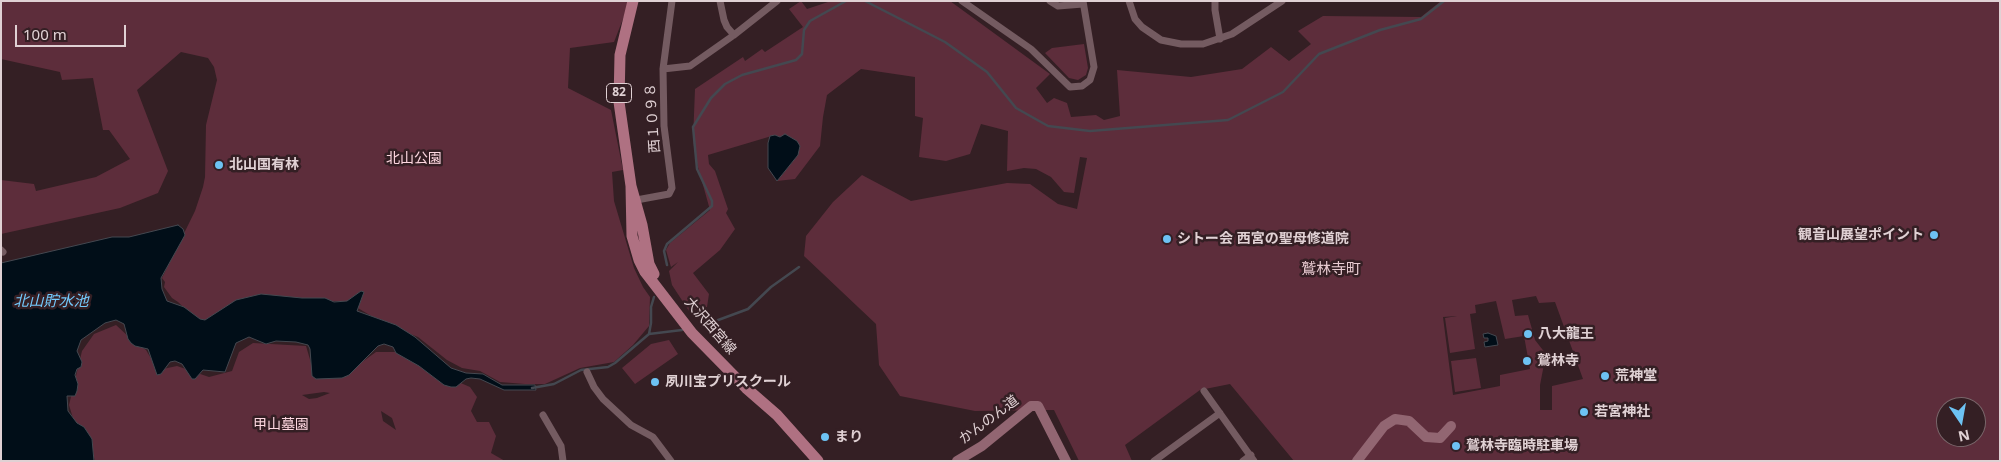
<!DOCTYPE html>
<meta charset="utf-8">
<style>
body{margin:0}
#map{position:relative;width:2001px;height:462px;overflow:hidden;background:#341f24;font-family:"Noto Sans",sans-serif}
canvas{display:block}
.frame{position:absolute;inset:0;border:2px solid #e0d1d4;pointer-events:none}
.north{position:absolute;left:1936px;top:397px;width:50px;height:50px;box-sizing:border-box;background:#341f24;border:1px solid #79666a;border-radius:50%;rotate:168deg;font-size:14px;font-weight:700;line-height:20px;text-align:center;color:#e0d1d4}
.north::after{content:'';display:block;margin:auto;width:18px;height:22px;background:#6dc2f3;clip-path:polygon(50% 0,100% 100%,50% 72%,0 100%)}
.scale{position:absolute;left:15px;top:25px;width:111px;height:22px;box-sizing:border-box;border:2px solid #e0d1d4;border-top:0;padding-left:6px;font-size:15px;line-height:18px;white-space:nowrap;color:#e0d1d4;-webkit-text-stroke:4px #341f24;paint-order:stroke}
</style>
<div id="map">
<canvas width="2001" height="462"></canvas>
<div class="frame"></div>
<div class="north">N</div>
<div class="scale">100 m</div>
</div>
<script>
const g = document.querySelector('canvas').getContext('2d');
g.lineJoin = 'round';
function fillPath(path, color) {
  g.fillStyle = color;
  g.fill(path, 'evenodd');
}
function poly(rows) {
  const path = new Path2D();
  for (const r of rows) {
    path.moveTo(r[0], r[1]);
    for (let i = 2; i < r.length; i += 2) path.lineTo(r[i], r[i + 1]);
  }
  return path;
}
function trace(path, color, width, dash) {
  g.strokeStyle = color;
  g.lineWidth = width;
  g.lineCap = dash ? 'butt' : 'round';
  g.setLineDash(dash || []);
  g.stroke(path);
}
function label(font, color, halo, rows, align = 'center') {
  g.font = font + ' "Noto Sans","Noto Sans JP",sans-serif';
  g.lineWidth = 5;
  g.setLineDash([]);
  g.textBaseline = 'middle';
  g.strokeStyle = halo;
  g.fillStyle = color;
  for (const [text, x, y, turn = 0] of rows) {
    g.save();
    g.translate(x, y);
    g.rotate((+turn || 0) * Math.PI / 180);
    g.textAlign = isNaN(turn) ? turn : align;
    if (halo) g.strokeText(text, 0, 0);
    g.fillText(text, 0, 0);
    g.restore();
  }
}
const green = poly([
 [1,1,630,1,614,42,570,48,568,88,611,110,623,170,612,172,614,201,634,268,643,287,650,297,649,326,633,345,614,362,580,368,545,384,525,384,500,382,480,371,462,368,447,360,418,337,385,324,351,304,337,301,274,301,201,324,178,302,172,298,164,287,165,282,162,278,195,211,203,187,205,177,206,125,217,80,214,67,208,58,181,52,137,90,168,171,158,193,120,208,1,234,1,180,34,184,36,191,96,177,130,159,109,130,103,130,93,78,62,80,60,72,1,59],
 [801,1,807,9,831,1,950,1,1050,74,1036,88,1047,103,1054,98,1067,103,1071,117,1096,115,1104,120,1120,116,1117,70,1191,77,1242,69,1271,47,1289,61,1311,44,1298,31,1323,16,1421,17,1441,1,2000,1,2000,461,1294,461,1230,384,1200,390,1125,445,1132,461,1079,461,1054,410,975,411,900,396,879,365,876,324,804,256,806,236,833,202,862,175,911,201,1007,183,1030,184,1058,204,1077,209,1087,158,1080,157,1074,193,1064,192,1051,177,1036,169,1024,168,1007,171,1008,131,981,124,970,154,946,161,919,157,923,118,915,116,915,77,861,69,827,95,823,117,820,146,795,179,777,181,798,155,775,135,708,155,709,164,715,171,728,209,726,213,735,229,720,250,693,273,709,294,707,307,689,311,672,285,669,271,678,262,671,267,666,250,670,243,710,210,696,160,693,140,695,89,743,57,745,61,762,49,765,52,803,27,789,9],
 [1536,296,1539,303,1555,302,1583,379,1552,386,1552,410,1540,410,1540,385,1546,354,1535,340,1528,315,1515,316,1512,300],
 [1496,301,1505,339,1524,336,1530,369,1500,375,1500,386,1453,395,1443,317,1457,316,1445,318,1450,353,1475,349,1470,314,1476,313,1475,305],
 [1946,407,1976,407,1976,437,1946,437],
 [1084,44,1088,68,1086,75,1078,80,1069,78,1045,53,1052,48],
 [116,325,129,337,146,350,158,370,177,366,209,377,232,371,239,352,253,343,306,346,314,373,340,378,376,352,406,352,428,369,470,387,477,397,471,411,477,422,489,422,496,436,491,453,505,461,95,461,90,442,76,428,69,405,82,351,94,334],
 [324,392,330,393,317,398,309,399,302,395],
 [381,411,392,418,396,430,383,421],
 [669,340,678,354,635,384,622,368,651,344],
 [1476,358,1481,388,1455,392,1451,361]
]);
const water = poly([
 [785,134,797,141,800,146,798,155,777,181,768,168,768,143,770,136,775,135,780,137,785,134],
 [178,225,183,229,185,235,161,278,162,289,167,301,184,307,200,319,205,320,236,300,261,294,302,298,325,298,334,302,347,301,361,291,364,292,357,311,396,325,415,337,451,368,466,373,483,374,502,385,535,385,536,390,504,390,480,379,471,378,466,379,456,387,451,387,444,385,419,366,396,353,393,347,384,344,378,346,349,375,342,378,316,379,312,376,310,349,308,345,296,342,276,341,266,344,249,337,236,343,225,372,203,370,195,379,192,379,182,364,175,361,170,362,161,374,157,375,148,349,135,346,131,343,128,339,124,324,116,320,105,323,81,340,77,351,82,362,81,367,77,369,75,375,78,384,77,391,75,396,67,396,68,411,77,423,84,427,92,439,94,461,1,461,1,263,112,237,129,237,178,225],
 [1488,333,1496,336,1498,345,1485,347,1484,342,1488,341,1488,338,1484,338,1483,334,1488,333]
]);
const stream = poly([
 [865,1,945,42,987,72,1016,108,1048,126,1090,131,1228,120,1283,92,1319,54,1380,30,1421,19,1444,1],
 [667,265,664,251,667,244,712,206,712,201,697,169,693,127,711,98,725,84,742,75,796,60,802,54,804,30,810,21,846,1],
 [702,326,748,309,771,287,799,267],
 [649,334,651,323,651,307,654,297],
 [532,388,554,384,581,370,608,367,615,363,649,334,682,330]
]);
const street = poly([
 [720,1,724,20,727,27,734,35],
 [962,1,1031,49,1070,87,1082,86,1090,80,1094,67,1083,1],
 [1050,1,1058,6,1083,4],
 [1129,1,1135,19,1142,27,1161,40,1181,44,1203,44,1232,34,1282,1],
 [1215,1,1215,10,1220,39],
 [663,69,690,66,734,35,777,1],
 [631,201,669,194,672,188,664,126,663,69,672,1],
 [1,250,3,252],
 [587,372,594,387,603,399,631,425,653,437,671,461],
 [1204,391,1254,461],
 [543,415,561,446,563,461],
 [1154,461,1220,413],
 [1243,461,1251,455]
]);
const secondary = poly([
 [957,461,982,446,1031,406,1038,406,1066,461],
 [1357,461,1384,426,1395,419,1409,421,1426,437,1440,438,1451,426]
]);
const primary = poly([
 [633,1,620,55,619,102,631,186,642,225,649,264,654,274],
 [631,186,632,236,639,260,645,272,692,333,746,388,777,415,818,461]
]);
const markers = [
 [219,165,5,"#6dc2f3"],
 [1934,235,5,"#6dc2f3"],
 [1167,239,5,"#6dc2f3"],
 [1528,334,5,"#6dc2f3"],
 [1527,361,5,"#6dc2f3"],
 [1605,376,5,"#6dc2f3"],
 [655,382,5,"#6dc2f3"],
 [1584,412,5,"#6dc2f3"],
 [825,437,5,"#6dc2f3"],
 [1456,446,5,"#6dc2f3"]
];
const shields = [
 [619,93,25]
];
const shieldNames = [
 ["82",619,93]
];
const streetNames = [
 ["西１０９８",653,118,-94],
 ["大沢西宮線",710,326,49],
 ["かんのん道",989,420,-37]
];
const parkNames = [
 ["北山公園",414,159],
 ["甲山墓園",281,425]
];
const poiNames = [
 ["北山国有林",229,165],
 ["観音山展望ポイント",1924,235,"right"],
 ["シトー会 西宮の聖母修道院",1177,239],
 ["八大龍王",1538,334],
 ["鷲林寺",1537,361],
 ["荒神堂",1615,376],
 ["夙川宝プリスクール",665,382],
 ["若宮神社",1594,412],
 ["まり",835,437],
 ["鷲林寺臨時駐車場",1466,446]
];
const neighbourhoodNames = [
 ["鷲林寺町",1331,270]
];
const waterNames = [
 ["北山貯水池",51,302]
];
fillPath(green, '#5d2d3b');
fillPath(water, '#010e18');
trace(water, '#444850', 1);
trace(stream, '#444850', 2.5);
trace(street, '#745b61', 7);
trace(secondary, '#926672', 10);
trace(primary, '#af7182', 11);
for (const [x, y, r, color] of markers) {
  const dot = new Path2D();
  dot.arc(x, y, r, 0, 2 * Math.PI);
  g.fillStyle = color;
  g.fill(dot);
  trace(dot, '#341f24', 2);
}
for (const [x, y, w] of shields) {
  const box = new Path2D();
  box.roundRect(x - w / 2, y - 9.5, w, 19, 4);
  g.fillStyle = '#341f24';
  g.fill(box);
  trace(box, '#e0d1d4', 1);
}
label('bold 12px', '#e0d1d4', null, shieldNames);
label('14px', '#e0d1d4', '#341f24', streetNames);
label('14px', '#fdd7e0', '#341f24', parkNames);
label('bold 14px', '#e0d1d4', '#341f24', poiNames, 'left');
label('15px', '#e7cad0', '#341f24', neighbourhoodNames);
label('italic 15px', '#74cafc', '#341f24', waterNames);
</script>
